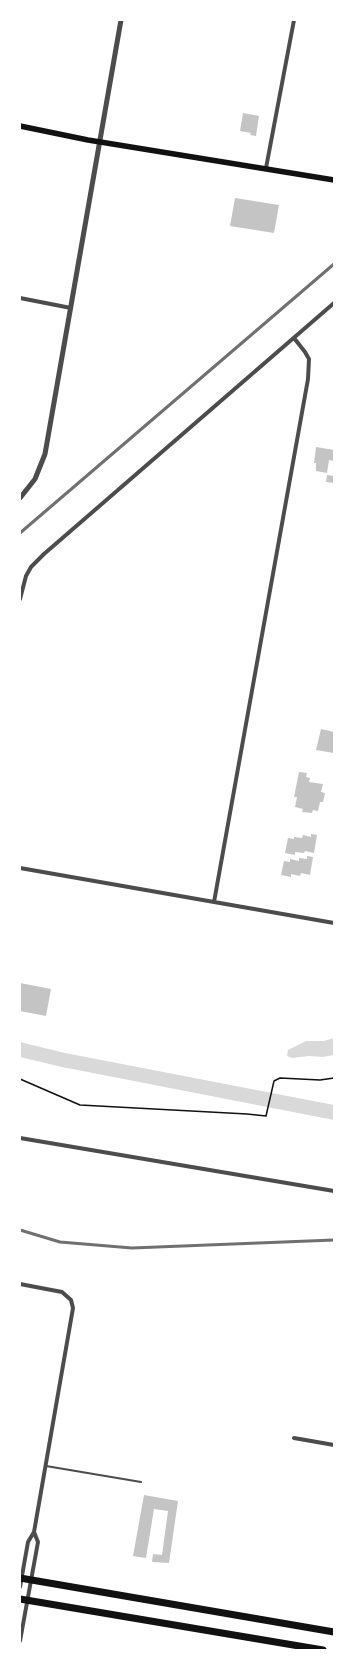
<!DOCTYPE html>
<style>
body{margin:0}
#map{position:relative;width:354px;height:1670px;overflow:hidden;background:#fff;font-family:Figtree,sans-serif}
canvas{display:block}
.frame{position:absolute;inset:0;border:21px solid #fff;pointer-events:none}
</style>
<div id="map">
<canvas width="354" height="1670"></canvas>
<div class="frame"></div>
</div>
<script>
const g = document.querySelector('canvas').getContext('2d');
g.lineJoin = 'round';
function fillPath(path, color) {
  g.fillStyle = color;
  g.fill(path, 'evenodd');
}
function poly(rows) {
  const path = new Path2D();
  for (const r of rows) {
    path.moveTo(r[0], r[1]);
    for (let i = 2; i < r.length; i += 2) path.lineTo(r[i], r[i + 1]);
  }
  return path;
}
function trace(path, color, width, dash) {
  g.strokeStyle = color;
  g.lineWidth = width;
  g.lineCap = dash ? 'butt' : 'round';
  g.setLineDash(dash || []);
  g.stroke(path);
}
const water = poly([
 [334,1038,334,1055,322,1057,309,1056,292,1058,287,1056,288,1050,306,1041,324,1041],
 [20,1042,65,1053,334,1105,334,1120,62,1067,20,1057]
]);
const building = poly([
 [243,113,259,116,256,136,250,135,251,133,240,131],
 [235,198,279,205,274,233,230,226],
 [316,447,334,450,334,461,329,460,327,473,316,471,316,463,314,463],
 [327,475,334,476,334,483,326,482],
 [321,729,334,732,334,753,316,750],
 [299,772,307,773,306,777,310,778,309,782,323,784,321,792,325,793,323,802,320,802,318,811,313,810,312,813,302,812,303,809,295,807,297,797,294,797],
 [311,834,317,835,314,853,305,851,304,853,295,852,295,855,285,853,288,838,294,839,294,837,302,838,303,835,311,837],
 [307,856,313,857,310,875,301,873,300,876,291,874,291,877,281,875,284,861,290,862,290,859,299,861,299,858,307,859],
 [20,983,51,989,46,1016,20,1011],
 [144,1495,178,1501,169,1563,152,1562,153,1554,162,1555,168,1511,154,1509,146,1558,133,1556]
]);
const path = poly([
 [20,1079,80,1105,247,1114,266,1116,274,1081,280,1078,320,1080,334,1078]
]);
const service = poly([
 [46,1466,141,1482]
]);
const minor = poly([
 [266,168,294,20],
 [20,298,71,308],
 [20,599,26,576,31,567,44,554,334,303],
 [20,868,334,923],
 [214,902,308,379,309,359,305,352,294,338],
 [20,1138,334,1191],
 [20,1284,62,1292,71,1300,73,1308,34,1532,28,1542,20,1587],
 [294,1438,334,1445],
 [20,1641,38,1542,34,1532]
]);
const tertiary = poly([
 [20,498,35,479,45,454,121,20]
]);
const secondary = poly([
 [20,126,88,140,334,180]
]);
const trunk = poly([
 [20,1578,334,1632],
 [20,1599,323,1650]
]);
const rail = poly([
 [20,533,334,264],
 [20,1230,60,1242,132,1248,334,1240]
]);
fillPath(water, '#d9d9d9');
fillPath(building, '#c4c4c4');
trace(path, '#111', 1.5);
trace(service, '#4c4c4c', 2);
trace(minor, '#4c4c4c', 4);
trace(tertiary, '#4c4c4c', 5);
trace(secondary, '#111', 5.5);
trace(trunk, '#111', 7);
trace(rail, '#707070', 3);
</script>
